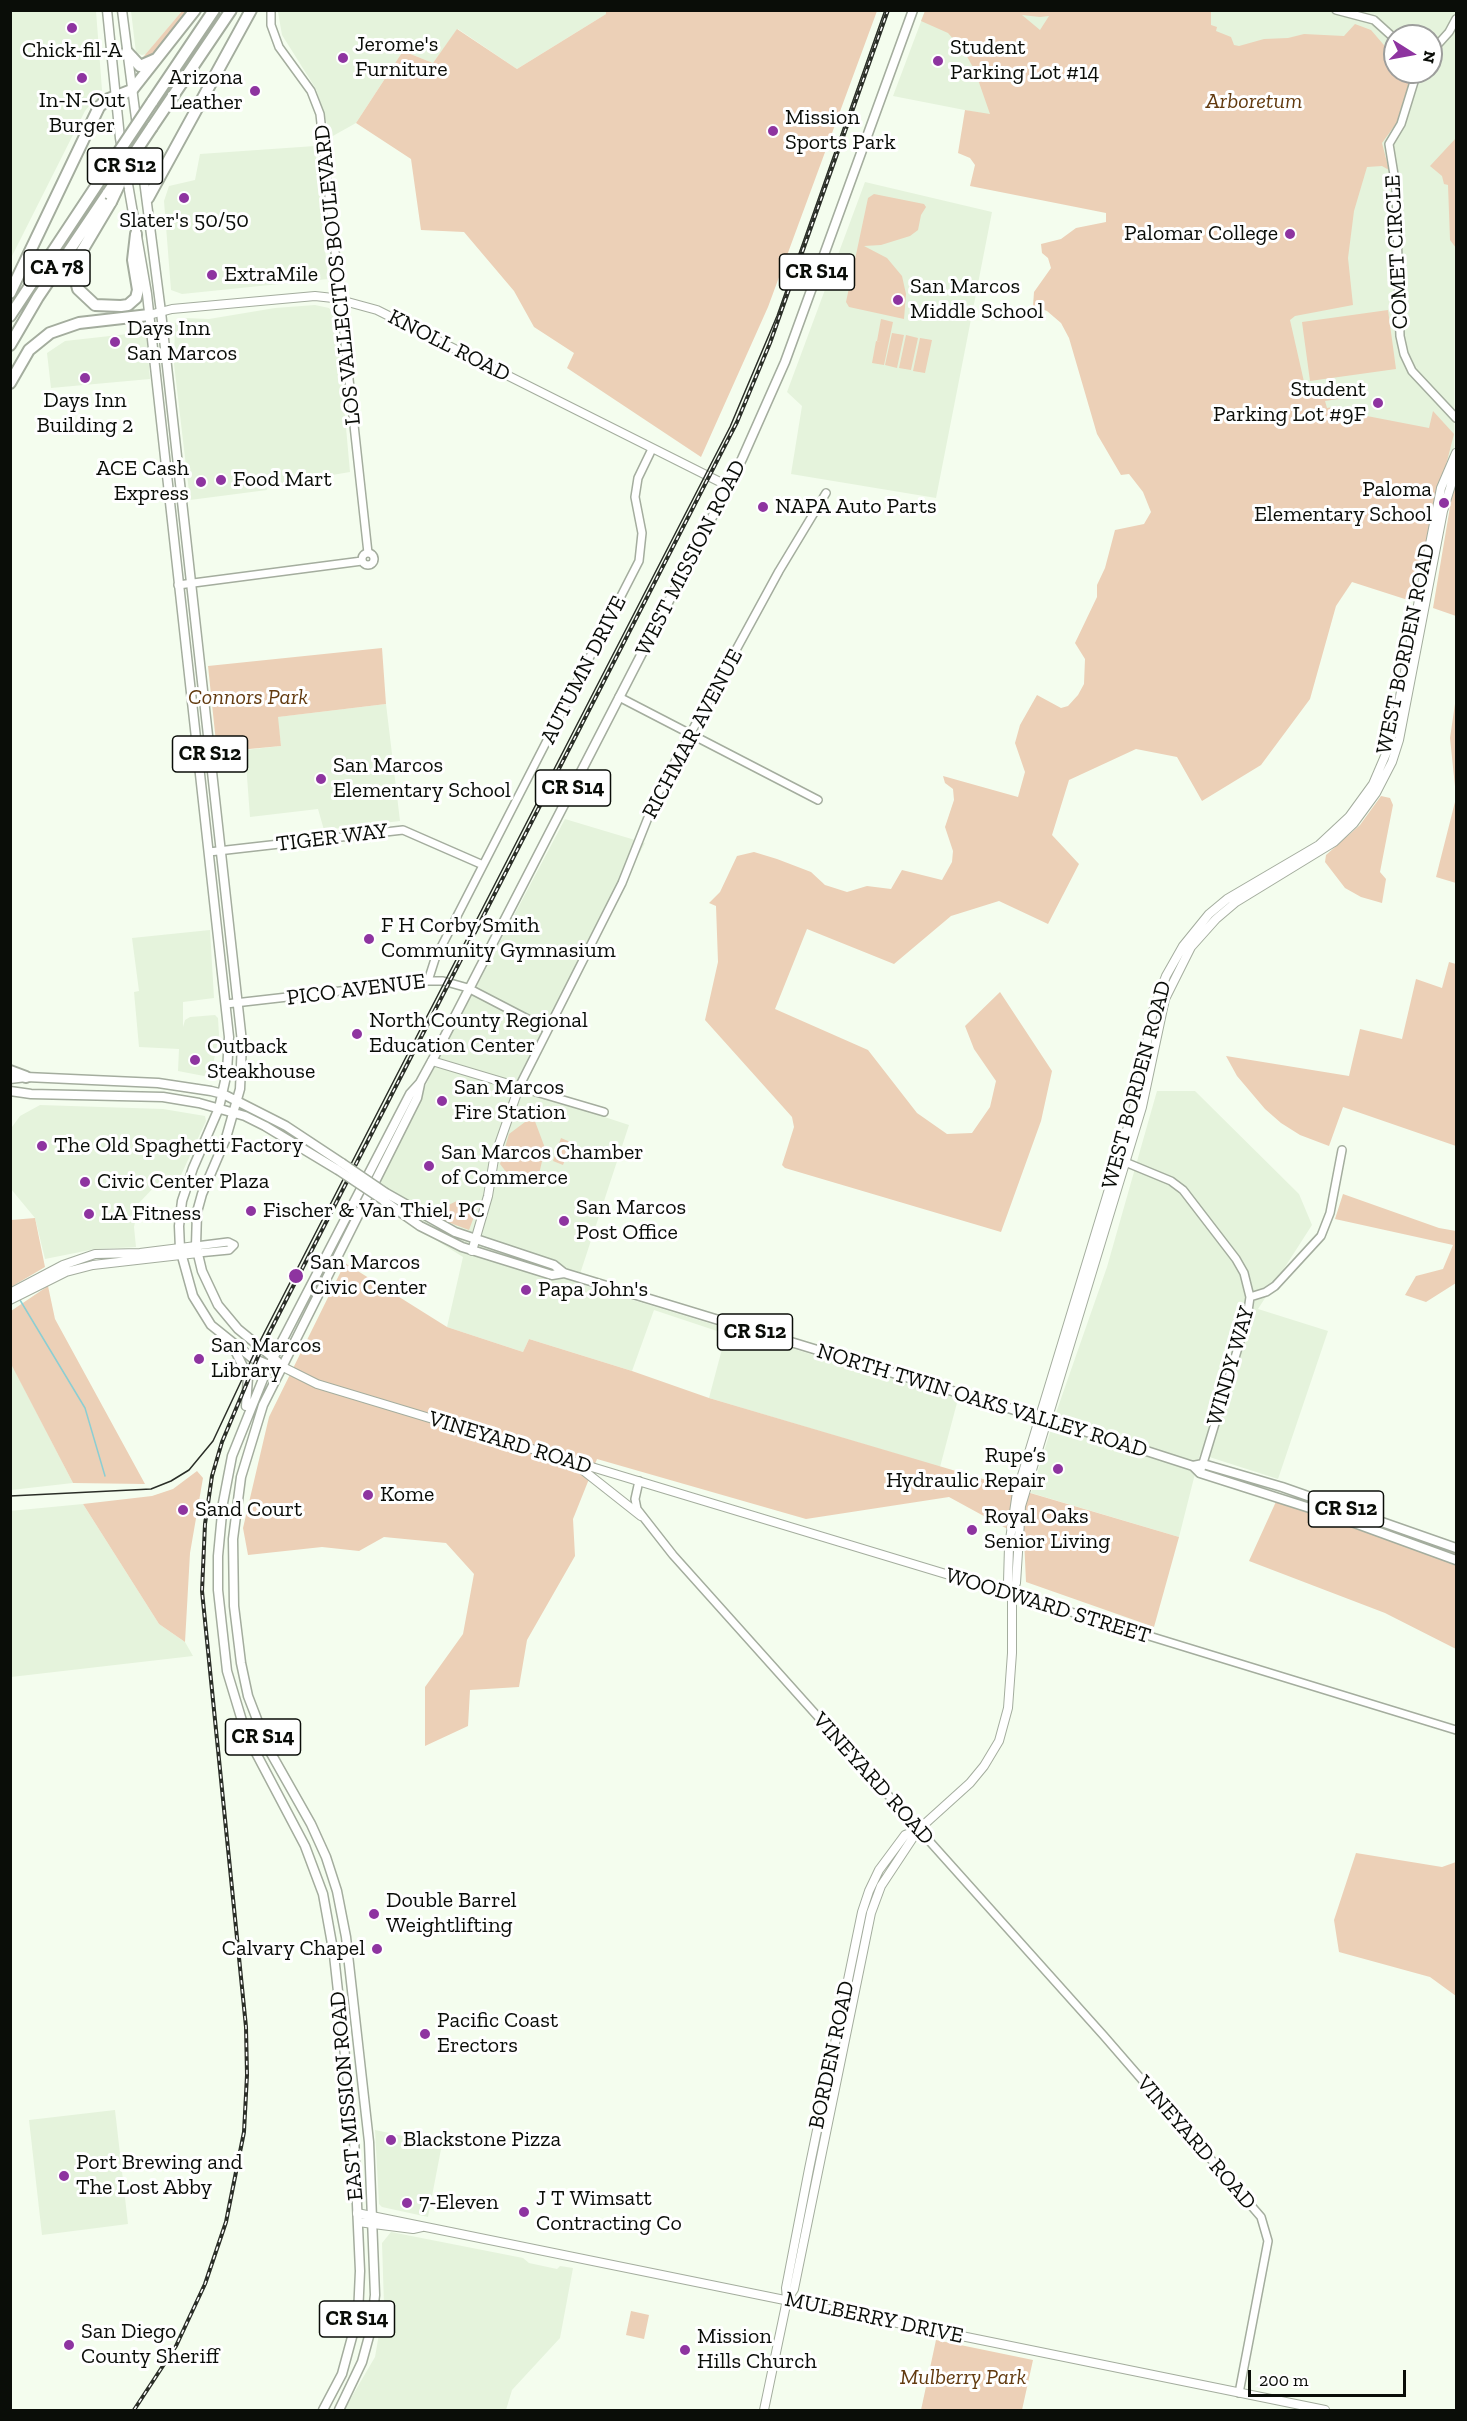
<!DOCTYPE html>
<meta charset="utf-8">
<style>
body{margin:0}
#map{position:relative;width:1467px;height:2421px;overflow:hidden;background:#f4fdee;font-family:"Zilla Slab",serif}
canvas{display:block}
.frame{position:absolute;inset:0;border:12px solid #0a0d08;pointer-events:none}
.north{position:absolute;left:1383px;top:24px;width:60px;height:60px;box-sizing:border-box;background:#fff;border:2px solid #9d9e9c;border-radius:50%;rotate:101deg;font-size:16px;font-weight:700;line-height:24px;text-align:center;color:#0a0d08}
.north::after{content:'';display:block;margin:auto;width:21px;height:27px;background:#8e34a0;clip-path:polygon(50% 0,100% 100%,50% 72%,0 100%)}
.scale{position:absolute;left:1248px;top:2370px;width:158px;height:27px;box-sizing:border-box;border:3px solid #0a0d08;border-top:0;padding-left:8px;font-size:18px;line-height:21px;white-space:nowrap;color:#0a0d08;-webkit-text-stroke:4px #fff;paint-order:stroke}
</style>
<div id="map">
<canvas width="1467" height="2421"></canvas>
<div class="frame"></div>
<div class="north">N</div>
<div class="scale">200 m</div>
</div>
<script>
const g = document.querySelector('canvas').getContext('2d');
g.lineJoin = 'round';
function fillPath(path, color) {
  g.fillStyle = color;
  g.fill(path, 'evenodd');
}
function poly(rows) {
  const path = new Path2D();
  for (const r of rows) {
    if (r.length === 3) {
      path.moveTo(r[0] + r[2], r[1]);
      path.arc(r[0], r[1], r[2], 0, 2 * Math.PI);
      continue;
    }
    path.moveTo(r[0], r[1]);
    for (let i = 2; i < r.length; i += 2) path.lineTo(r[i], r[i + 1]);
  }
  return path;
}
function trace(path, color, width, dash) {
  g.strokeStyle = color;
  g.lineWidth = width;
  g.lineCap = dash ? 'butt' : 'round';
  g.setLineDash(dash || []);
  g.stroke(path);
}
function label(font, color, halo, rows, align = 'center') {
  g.font = font + ' "Zilla Slab",serif';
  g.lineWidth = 6;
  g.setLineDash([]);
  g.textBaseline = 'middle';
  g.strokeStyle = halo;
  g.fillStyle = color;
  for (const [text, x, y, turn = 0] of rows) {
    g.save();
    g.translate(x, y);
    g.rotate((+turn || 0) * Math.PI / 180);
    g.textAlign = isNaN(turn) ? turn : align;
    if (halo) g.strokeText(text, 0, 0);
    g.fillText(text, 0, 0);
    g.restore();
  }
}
const built = poly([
 [11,10,96,11,102,90,85,111,11,258],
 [606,10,606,14,517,69,458,29,433,63,403,51,356,123,331,137,316,89,282,35,278,12],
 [131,11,131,10,182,11,146,54,142,55,136,53],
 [925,11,1456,11,1454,463,1209,408,1120,214,990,115,893,96],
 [1395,36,1431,36,1431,72,1395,72],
 [315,146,328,279,182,294,171,290,164,201,169,186,195,180,200,154],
 [865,182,992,212,936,498,791,474,802,406,787,392],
 [315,305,329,308,336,316,350,472,267,486,267,490,190,500,174,364,175,323,184,318,209,319,275,308],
 [146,332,150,379,51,388,47,353,65,341],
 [386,704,400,821,324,830,318,809,250,817,245,750,281,746,277,717],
 [565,819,645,843,513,1087,629,1125,577,1283,958,1399,940,1467,709,1398,726,1334,654,1310,632,1371,529,1339,523,1352,447,1327,463,1257,372,1200,440,1055],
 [210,930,214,998,183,1002,183,1027,185,1020,190,1017,215,1015,218,1018,219,1035,212,1070,204,1076,178,1071,179,1049,139,1047,134,992,139,991,132,938],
 [1157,1091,1195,1091,1299,1194,1312,1225,1258,1309,1328,1331,1278,1479,1200,1454,1179,1537,1031,1493,1057,1410,1107,1267],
 [40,1105,163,1109,205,1116,206,1121,181,1175,157,1184,139,1203,134,1227,136,1247,95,1249,45,1259,35,1218,11,1189,12,1127,20,1116],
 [11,1363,73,1483,11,1490],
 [83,1504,159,1624,185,1642,193,1656,11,1677,10,1511],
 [115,2110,128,2224,42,2235,29,2120],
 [375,2130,442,2144,428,2217,382,2207,379,2204],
 [391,2232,523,2258,529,2263,557,2269,560,2266,573,2268,560,2338,512,2390,506,2410,344,2410,375,2357,384,2305,382,2243]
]);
const green = poly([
 [182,11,190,11,154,55,139,62],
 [606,11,877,11,768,307,701,457,567,368,574,353,534,327,514,291,464,232,421,230,411,159,356,123,403,51,433,63,457,29,517,69,606,14],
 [925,11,1211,11,1211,25,1217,27,1216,31,1231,37,1234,45,1239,46,1264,39,1288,38,1304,34,1344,36,1355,24,1371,30,1395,58,1395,72,1406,72,1408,75,1412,72,1398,121,1382,143,1389,170,1382,166,1367,167,1354,211,1348,258,1353,305,1295,316,1290,320,1307,395,1337,393,1338,399,1325,401,1327,408,1340,406,1341,411,1429,428,1433,411,1454,434,1411,601,1352,582,1336,606,1310,699,1261,765,1202,801,1177,757,1136,749,1069,780,1052,835,1079,864,1048,924,999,901,951,916,894,964,807,929,775,1009,868,1050,917,1113,947,1134,972,1133,990,1107,996,1081,974,1049,965,1026,1000,992,1052,1071,1041,1121,1001,1232,785,1168,782,1165,794,1127,792,1117,705,1020,718,962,716,906,709,903,720,892,737,856,754,852,777,859,811,872,825,885,847,892,867,886,891,889,902,870,942,880,952,862,953,851,945,827,954,800,953,789,945,783,943,776,1018,797,1025,772,1015,743,1020,725,1037,695,1061,708,1068,706,1078,695,1084,684,1085,659,1075,643,1097,597,1097,585,1105,568,1115,530,1144,524,1151,512,1143,492,1129,474,1121,475,1097,434,1069,338,1061,323,1047,311,1033,306,1034,292,1051,268,1048,258,1042,253,1041,244,1061,239,1076,228,1106,222,1106,213,970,186,975,165,970,158,958,153,965,110,990,114,975,71,964,51,948,33,921,21],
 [1022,15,1040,17,1049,16,1040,30],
 [1456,138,1456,248,1450,240,1448,185,1444,184,1442,176,1430,166],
 [874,194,924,204,926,207,921,215,918,230,910,236,881,245,864,246,887,258,902,276,906,294,904,319,849,307,846,302,868,198],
 [1388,310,1396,369,1310,381,1302,322],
 [881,319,893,322,884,365,872,363,876,341,881,342,877,341],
 [892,333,904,335,897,368,885,365],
 [906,335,918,338,911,370,899,368],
 [920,338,932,340,925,373,913,371],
 [1456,482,1456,616,1433,608,1452,495],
 [382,648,386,704,278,717,281,746,217,752,208,666],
 [1456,697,1456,796,1450,738],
 [1381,796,1390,798,1393,805,1380,872,1386,879,1382,903,1361,897,1345,888,1325,862,1326,855,1360,825],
 [1456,798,1456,883,1436,877],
 [1449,962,1456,964,1456,1146,1343,1107,1329,1146,1300,1135,1281,1123,1265,1109,1237,1076,1226,1056,1349,1076,1360,1029,1402,1039,1416,979,1442,988],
 [533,1116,545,1148,540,1170,532,1185,510,1177,500,1164,509,1134],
 [561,1138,575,1144,574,1149,578,1161,566,1157,563,1165,553,1161],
 [1343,1194,1439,1228,1456,1231,1456,1283,1426,1302,1405,1295,1416,1276,1443,1269,1453,1245,1335,1219],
 [459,1200,478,1206,469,1230,445,1221,448,1213,444,1207],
 [35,1218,45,1267,11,1287,11,1220],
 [345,1263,447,1327,523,1352,529,1339,632,1371,709,1398,1179,1537,1154,1627,1026,1582,1024,1538,949,1497,806,1519,597,1459,573,1519,575,1556,527,1640,519,1687,470,1690,468,1726,425,1746,425,1687,463,1634,474,1574,446,1543,384,1537,359,1551,322,1547,248,1555,243,1528,269,1417],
 [48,1286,55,1319,145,1484,73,1483,11,1364,11,1311],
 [197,1471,203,1478,190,1553,185,1642,159,1624,83,1504,152,1496,173,1489],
 [1279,1495,1456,1550,1456,1649,1385,1613,1249,1561],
 [1356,1853,1442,1867,1456,1862,1456,1996,1430,1977,1339,1952,1334,1920],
 [631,2311,649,2315,644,2339,626,2335],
 [936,2340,1033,2360,1022,2410,921,2410]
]);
const stream = poly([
 [20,1300,85,1408,105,1476]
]);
const tertiary = poly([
 [271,10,271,25,279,47,311,91,320,114,368,553],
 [1336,10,1374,20,1395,39],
 [1431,52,1449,32,1456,19],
 [1417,72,1401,124,1389,144,1396,187,1400,336,1404,354,1412,371,1456,418],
 [368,559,6],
 [178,585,362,561],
 [619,697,818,800],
 [209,852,403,830,483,865],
 [428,981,435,959,639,561,642,533,635,497,638,478,652,449],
 [226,1004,428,981,443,981,468,988,547,1029],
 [604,1112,519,1087,622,883,657,795,779,571,826,493],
 [1125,1162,1171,1181,1183,1190,1236,1259,1244,1273,1250,1297],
 [196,1246,228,1242,234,1245],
 [198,1253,229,1250,234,1245],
 [1200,1473,1247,1318,1250,1297,1266,1292,1275,1286,1321,1236,1330,1213,1342,1150],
 [639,1481,635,1499,637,1509,673,1555,1104,2036,1261,2217,1268,2241,1239,2393],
 [1012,1594,1456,1730]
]);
const secondary = poly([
 [149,315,172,309,315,296,333,298,377,310,728,486],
 [432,1061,519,1087,494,1159,488,1196,472,1251],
 [10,1293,63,1265,95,1254,140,1253,196,1246],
 [10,1300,66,1272,93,1265,198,1253],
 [281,1366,317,1384,1012,1594],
 [579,1467,641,1516],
 [1012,1593,1008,1582,1009,1546,1017,1492,1137,1097,1153,1011,1166,976,1183,946,1209,914,1227,899,1319,845,1349,817,1373,784,1388,749,1396,717,1441,488,1456,453],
 [357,2213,1325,2410],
 [358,2222,413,2229,422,2227],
 [787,2300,786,2288,809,2169,862,1912,869,1891,879,1870,905,1835,918,1830,970,1783,984,1766,999,1741,1008,1708,1012,1653,1012,1594,1016,1583,1021,1506,1142,1107,1165,999,1191,947,1216,919,1236,902,1334,842,1354,823,1376,793,1392,762,1399,740,1443,511,1456,469],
 [764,2410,787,2300,794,2289,871,1913,881,1886,918,1830]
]);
const primary = poly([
 [107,10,120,138,147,294,229,1037,227,1072,219,1108,193,1168,182,1201,179,1226,180,1249,193,1296,211,1325,252,1358,269,1365,281,1366],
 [122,10,161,312,242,1042,240,1089,226,1138,202,1194,197,1212,196,1246,202,1271,218,1305,238,1329,277,1361],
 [10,1079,26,1077,158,1083,211,1091,223,1094,286,1126,342,1163],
 [10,1091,31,1094,163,1097,199,1103,245,1116,265,1126,338,1170],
 [386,1193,455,1232,554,1265,564,1273,1100,1436,1193,1466,1200,1473,1338,1517,1456,1560],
 [383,1200,420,1226,462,1247,552,1275,564,1273],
 [231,1342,248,1377,246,1406],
 [1193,1466,1203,1464,1282,1487,1456,1548],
 [323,2410,342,2374,358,2315,360,2271,354,2138,334,1955,323,1894,305,1846,246,1734,227,1671,218,1590,218,1556,223,1503,232,1456,265,1374,410,1094,420,1083,432,1061,742,459,785,362,913,10],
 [339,2410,362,2362,371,2329,375,2295,369,2142,346,1937,337,1891,326,1857,311,1824,268,1748,248,1696,241,1663,234,1606,233,1539,241,1477,263,1405,417,1098,420,1084]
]);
const motorway = poly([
 [127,52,140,66,156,59],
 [152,102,214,10],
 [152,127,231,10],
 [148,198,251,10],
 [111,202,79,256,74,273,78,289,95,305,121,306,128,305,136,298,138,290,133,260,136,234],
 [10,293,99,107,106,100,132,90,195,10],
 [10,316,108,168],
 [10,345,38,297,108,193],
 [10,383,29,350,50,333,79,323,149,315],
 [10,1071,26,1077]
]);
const tram = poly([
 [10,1496,151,1489,171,1481,189,1470,213,1441,261,1339,730,427,777,316,885,10]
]);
const rail = poly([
 [134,2410,176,2346,205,2284,226,2222,244,2132,247,2075,246,2027,202,1591,205,1524,212,1476,222,1442,262,1347,737,422,770,343,888,10]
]);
const primaryBridge = poly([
 [342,1163,386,1193],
 [338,1170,383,1200]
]);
const motorwayBridge = poly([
 [108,168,152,102],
 [108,193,152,127],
 [111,202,119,185]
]);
const markers = [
 [72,28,6,"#8e34a0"],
 [343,58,6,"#8e34a0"],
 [938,61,6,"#8e34a0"],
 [82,78,6,"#8e34a0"],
 [255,91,6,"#8e34a0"],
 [773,131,6,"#8e34a0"],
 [184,198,6,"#8e34a0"],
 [1290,234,6,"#8e34a0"],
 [212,275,6,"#8e34a0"],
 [898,300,6,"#8e34a0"],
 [115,342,6,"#8e34a0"],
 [85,378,6,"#8e34a0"],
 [1378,403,6,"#8e34a0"],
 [221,480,6,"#8e34a0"],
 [201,482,6,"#8e34a0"],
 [1444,503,6,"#8e34a0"],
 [763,507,6,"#8e34a0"],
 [321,779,6,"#8e34a0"],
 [369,939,6,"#8e34a0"],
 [357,1034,6,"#8e34a0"],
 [195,1060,6,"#8e34a0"],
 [442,1101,6,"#8e34a0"],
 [42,1146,6,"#8e34a0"],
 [429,1166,6,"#8e34a0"],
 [85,1182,6,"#8e34a0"],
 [251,1211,6,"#8e34a0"],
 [89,1214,6,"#8e34a0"],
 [564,1221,6,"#8e34a0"],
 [296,1276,8,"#8e34a0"],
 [526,1290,6,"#8e34a0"],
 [199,1359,6,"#8e34a0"],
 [1058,1469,6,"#8e34a0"],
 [368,1495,6,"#8e34a0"],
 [183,1510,6,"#8e34a0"],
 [972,1530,6,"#8e34a0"],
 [374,1914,6,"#8e34a0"],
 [377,1949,6,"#8e34a0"],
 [425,2034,6,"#8e34a0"],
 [391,2140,6,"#8e34a0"],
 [64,2176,6,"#8e34a0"],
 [407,2203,6,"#8e34a0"],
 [524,2212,6,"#8e34a0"],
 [69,2345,6,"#8e34a0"],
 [685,2350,6,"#8e34a0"]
];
const shields = [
 [125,166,75],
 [57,268,66],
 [817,272,75],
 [210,754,75],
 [573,788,75],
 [755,1332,75],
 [1346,1509,75],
 [263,1737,75],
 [357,2319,75]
];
const shieldNames = [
 ["CR S12",125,166],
 ["CA 78",57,268],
 ["CR S14",817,272],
 ["CR S12",210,754],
 ["CR S14",573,788],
 ["CR S12",755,1332],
 ["CR S12",1346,1509],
 ["CR S14",263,1737],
 ["CR S14",357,2319]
];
const poiNames = [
 ["Jerome's",355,45],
 ["Furniture",355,70],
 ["Student",950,48],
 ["Parking Lot #14",950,73],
 ["Chick-fil-A",72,51,"center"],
 ["Arizona",243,78,"right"],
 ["Leather",243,103,"right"],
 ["In-N-Out",82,101,"center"],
 ["Burger",82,126,"center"],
 ["Mission",785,118],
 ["Sports Park",785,143],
 ["Slater's 50/50",184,221,"center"],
 ["Palomar College",1278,234,"right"],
 ["ExtraMile",224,275],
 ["San Marcos",910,287],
 ["Middle School",910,312],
 ["Days Inn",127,329],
 ["San Marcos",127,354],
 ["Student",1366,390,"right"],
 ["Parking Lot #9F",1366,415,"right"],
 ["Days Inn",85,401,"center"],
 ["Building 2",85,426,"center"],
 ["ACE Cash",189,469,"right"],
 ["Express",189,494,"right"],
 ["Food Mart",233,480],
 ["Paloma",1432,490,"right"],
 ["Elementary School",1432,515,"right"],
 ["NAPA Auto Parts",775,507],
 ["San Marcos",333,766],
 ["Elementary School",333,791],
 ["F H Corby Smith",381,926],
 ["Community Gymnasium",381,951],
 ["North County Regional",369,1021],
 ["Education Center",369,1046],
 ["Outback",207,1047],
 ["Steakhouse",207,1072],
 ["San Marcos",454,1088],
 ["Fire Station",454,1113],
 ["The Old Spaghetti Factory",54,1146],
 ["San Marcos Chamber",441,1153],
 ["of Commerce",441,1178],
 ["Civic Center Plaza",97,1182],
 ["San Marcos",576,1208],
 ["Post Office",576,1233],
 ["Fischer & Van Thiel, PC",263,1211],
 ["LA Fitness",101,1214],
 ["San Marcos",310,1263],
 ["Civic Center",310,1288],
 ["Papa John's",538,1290],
 ["San Marcos",211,1346],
 ["Library",211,1371],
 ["Rupe’s",1046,1456,"right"],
 ["Hydraulic Repair",1046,1481,"right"],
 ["Kome",380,1495],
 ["Sand Court",195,1510],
 ["Royal Oaks",984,1517],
 ["Senior Living",984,1542],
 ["Double Barrel",386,1901],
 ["Weightlifting",386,1926],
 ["Calvary Chapel",365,1949,"right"],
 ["Pacific Coast",437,2021],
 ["Erectors",437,2046],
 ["Blackstone Pizza",403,2140],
 ["Port Brewing and",76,2163],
 ["The Lost Abby",76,2188],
 ["J T Wimsatt",536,2199],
 ["Contracting Co",536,2224],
 ["7-Eleven",419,2203],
 ["San Diego",81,2332],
 ["County Sheriff",81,2357],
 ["Mission",697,2337],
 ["Hills Church",697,2362]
];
const parkNames = [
 ["Arboretum",1254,102],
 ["Connors Park",248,698],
 ["Mulberry Park",963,2378]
];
const streetNames = [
 ["COMET CIRCLE",1397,252,-93],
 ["LOS VALLECITOS BOULEVARD",338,275,-96],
 ["KNOLL ROAD",449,346,27],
 ["WEST MISSION ROAD",691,558,-63],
 ["WEST BORDEN ROAD",1406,649,-78],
 ["AUTUMN DRIVE",584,670,-63],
 ["RICHMAR AVENUE",693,734,-62],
 ["TIGER WAY",332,838,-7],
 ["PICO AVENUE",356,990,-7],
 ["WEST BORDEN ROAD",1137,1085,-75],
 ["WINDY WAY",1231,1366,-74],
 ["NORTH TWIN OAKS VALLEY ROAD",982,1401,17],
 ["VINEYARD ROAD",510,1443,17],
 ["WOODWARD STREET",1048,1606,17],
 ["VINEYARD ROAD",873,1779,48],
 ["BORDEN ROAD",832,2055,-78],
 ["EAST MISSION ROAD",347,2096,-95],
 ["VINEYARD ROAD",1196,2143,49],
 ["MULBERRY DRIVE",874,2318,12]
];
fillPath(built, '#e5f3dc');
fillPath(green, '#ecd0b7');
trace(stream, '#8bced3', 1.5);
trace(tertiary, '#a4ad9e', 10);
trace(secondary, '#a4ad9e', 10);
trace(primary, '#a4ad9e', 11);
trace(motorway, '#a4ad9e', 14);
trace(tertiary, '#fff', 7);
trace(secondary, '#fff', 8);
trace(primary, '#fff', 8);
trace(motorway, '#fff', 10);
trace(tram, '#2a2e27', 1.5);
trace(rail, '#2a2e27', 4);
trace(rail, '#fff', 1.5, [4.5]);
trace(primaryBridge, '#a4ad9e', 11, []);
trace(motorwayBridge, '#a4ad9e', 14, []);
trace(primaryBridge, '#fff', 8);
trace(motorwayBridge, '#fff', 10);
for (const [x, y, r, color] of markers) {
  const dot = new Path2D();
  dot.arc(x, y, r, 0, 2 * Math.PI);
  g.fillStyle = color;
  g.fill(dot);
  trace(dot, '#fff', 2);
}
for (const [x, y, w] of shields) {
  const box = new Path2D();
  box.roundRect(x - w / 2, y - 18, w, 36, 4.5);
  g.fillStyle = '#fff';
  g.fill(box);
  trace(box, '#0a0d08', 1.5);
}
label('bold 21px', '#0a0d08', null, shieldNames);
label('22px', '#0a0d08', '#fff', poiNames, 'left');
label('italic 22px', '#623a0f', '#fff', parkNames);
label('22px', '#0a0d08', '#fff', streetNames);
</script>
